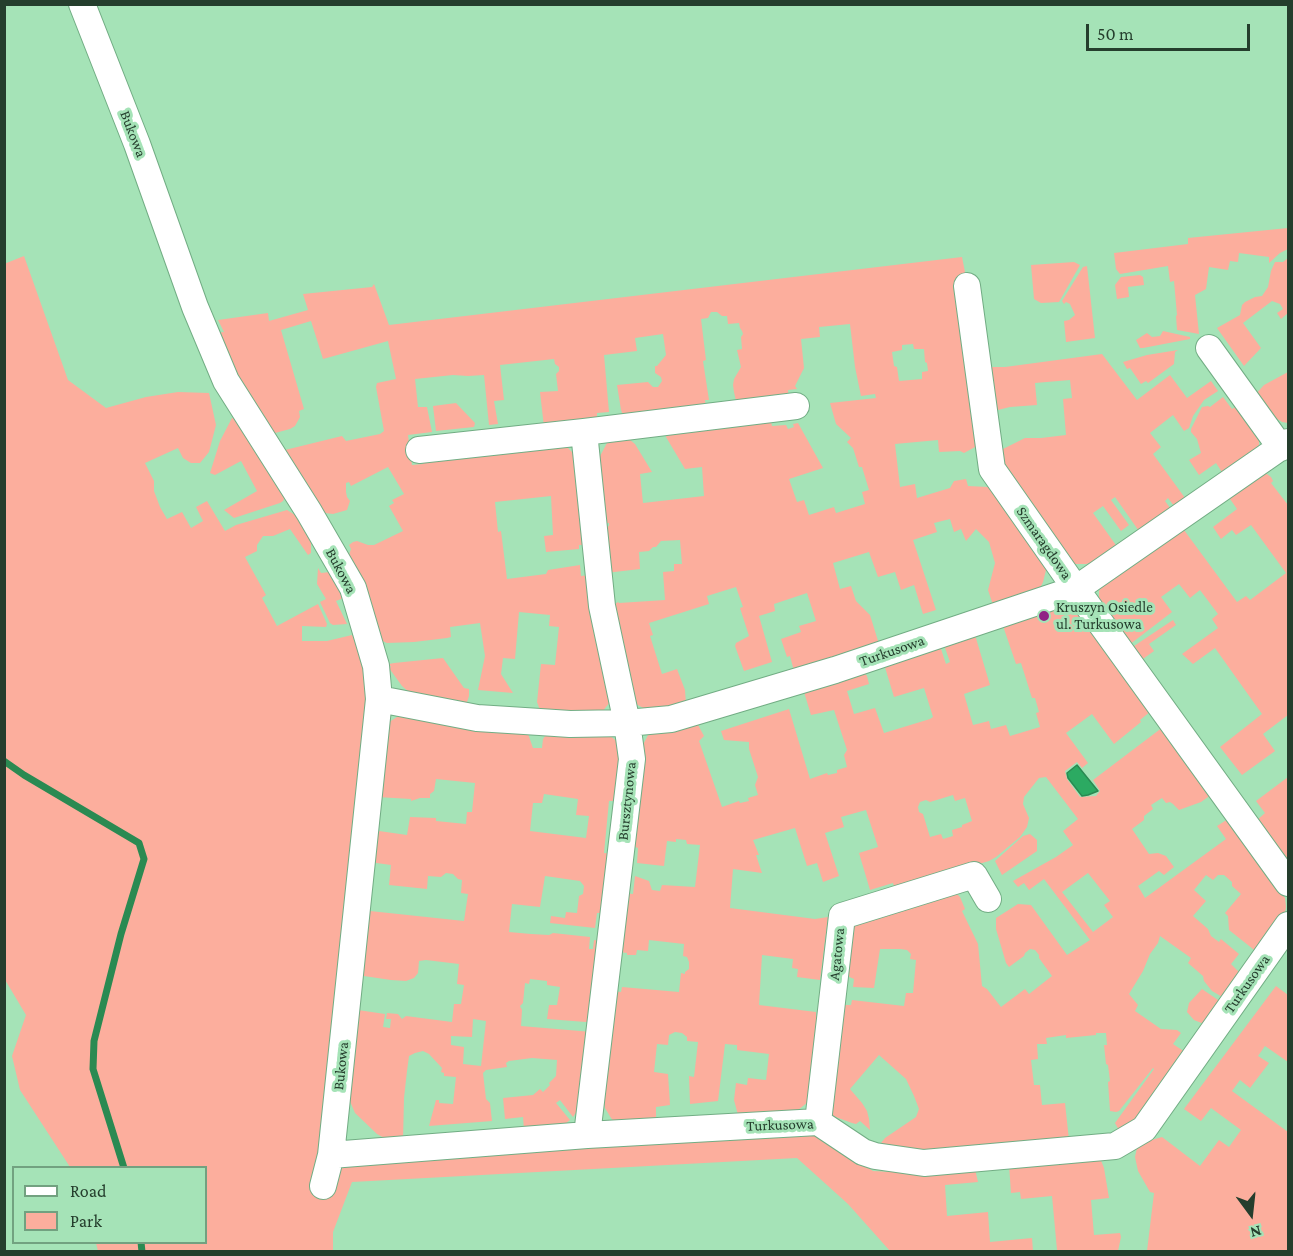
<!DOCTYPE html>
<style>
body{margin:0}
#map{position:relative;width:1293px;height:1256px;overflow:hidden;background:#a5e3b7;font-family:"Crimson Pro",serif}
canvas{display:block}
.frame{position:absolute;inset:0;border:6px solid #253e2d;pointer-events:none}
.legend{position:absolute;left:12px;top:1166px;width:195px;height:78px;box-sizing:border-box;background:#a5e3b7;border:2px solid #72a180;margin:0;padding:8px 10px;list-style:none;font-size:18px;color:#253e2d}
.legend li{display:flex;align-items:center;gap:12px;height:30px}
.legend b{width:30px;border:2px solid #72a180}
.north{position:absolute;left:1221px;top:1184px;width:60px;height:60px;-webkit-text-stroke:4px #a5e3b7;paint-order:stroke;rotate:165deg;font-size:16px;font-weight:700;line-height:24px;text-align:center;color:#253e2d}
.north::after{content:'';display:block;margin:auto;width:21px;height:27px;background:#253e2d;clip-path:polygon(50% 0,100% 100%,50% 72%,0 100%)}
.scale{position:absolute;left:1086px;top:24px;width:164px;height:27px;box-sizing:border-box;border:3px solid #253e2d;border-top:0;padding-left:8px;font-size:18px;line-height:21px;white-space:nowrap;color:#253e2d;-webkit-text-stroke:4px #a5e3b7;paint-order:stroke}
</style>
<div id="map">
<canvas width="1293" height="1256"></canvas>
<div class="frame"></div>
<ul class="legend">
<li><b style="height:8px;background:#fff"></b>Road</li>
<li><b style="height:16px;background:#fcae9d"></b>Park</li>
</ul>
<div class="north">N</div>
<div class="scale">50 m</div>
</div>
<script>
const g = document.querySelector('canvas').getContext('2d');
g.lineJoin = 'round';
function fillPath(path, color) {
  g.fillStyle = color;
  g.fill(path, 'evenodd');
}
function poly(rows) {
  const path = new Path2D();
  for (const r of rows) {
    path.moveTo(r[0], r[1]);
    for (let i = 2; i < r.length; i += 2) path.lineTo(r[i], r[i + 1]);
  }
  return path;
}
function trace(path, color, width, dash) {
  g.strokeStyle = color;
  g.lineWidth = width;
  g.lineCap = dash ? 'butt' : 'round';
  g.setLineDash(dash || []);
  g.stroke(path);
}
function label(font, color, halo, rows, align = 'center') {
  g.font = font + ' "Crimson Pro",serif';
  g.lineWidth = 6;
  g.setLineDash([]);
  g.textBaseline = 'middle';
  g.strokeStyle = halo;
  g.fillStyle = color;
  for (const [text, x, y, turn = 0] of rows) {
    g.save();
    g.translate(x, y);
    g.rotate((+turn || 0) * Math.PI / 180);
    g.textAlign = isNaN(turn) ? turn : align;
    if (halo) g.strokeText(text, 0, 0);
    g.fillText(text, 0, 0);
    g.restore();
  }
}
const green = poly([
 [1288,228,1288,249,1280,253,1269,263,1269,257,1239,253,1238,262,1230,261,1228,270,1209,267,1206,289,1195,295,1199,334,1177,330,1176,316,1177,315,1174,281,1170,282,1168,266,1120,274,1116,269,1114,253,1188,244,1188,238],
 [24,256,68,380,106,408,146,397,178,392,209,393,216,425,209,452,200,463,191,463,183,458,178,448,145,463,154,481,154,491,160,507,167,519,182,512,191,528,203,521,196,507,207,501,225,531,236,525,287,510,295,515,311,540,311,553,308,555,290,529,273,536,263,536,257,545,257,551,245,557,266,595,262,598,277,626,318,604,327,624,326,627,302,626,302,641,327,641,352,635,361,654,371,681,319,1167,364,1161,811,1133,821,1138,873,1171,912,1173,975,1169,978,1182,945,1185,947,1216,988,1212,990,1242,1032,1238,1033,1251,890,1251,848,1204,797,1158,352,1182,333,1232,333,1251,98,1251,96,1243,206,1242,206,1168,70,1167,20,1090,12,1056,26,1015,4,978,4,264],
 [962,257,966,277,977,446,964,453,960,451,939,452,938,440,895,444,900,487,915,484,917,498,950,488,954,481,966,479,968,486,988,487,1044,564,1046,570,1043,582,1040,588,994,608,988,590,995,563,989,542,976,529,966,541,961,529,954,532,950,519,934,523,937,532,913,540,936,610,923,614,914,585,901,590,895,572,878,577,869,552,833,563,840,589,851,586,856,601,870,615,879,644,794,671,790,656,787,657,781,639,801,632,799,626,816,621,807,593,774,604,775,611,759,616,772,662,744,671,735,646,736,643,749,636,740,608,743,607,736,587,707,596,709,604,649,623,653,635,650,636,662,674,677,669,685,690,686,704,670,708,645,709,636,704,632,700,611,607,618,602,619,603,665,600,663,572,674,571,674,564,682,564,680,540,661,541,656,547,653,547,649,551,639,552,640,569,606,573,601,528,609,526,609,523,600,524,599,458,607,443,625,436,635,444,652,472,640,474,643,503,704,496,702,467,685,469,666,437,668,429,770,418,772,426,786,425,788,429,794,427,793,424,798,423,823,468,789,479,797,502,804,500,809,515,834,507,836,513,865,504,862,492,869,490,862,467,859,467,853,448,847,442,851,438,836,424,830,403,876,398,875,394,861,396,855,367,850,324,819,327,820,337,801,339,804,368,795,386,797,389,788,390,789,399,736,401,734,392,733,385,734,379,741,367,737,350,742,349,741,337,743,334,742,331,740,328,739,323,728,324,727,316,722,316,717,312,711,312,708,318,701,319,706,360,703,361,709,400,705,400,706,408,624,418,621,410,617,385,648,382,653,387,658,387,662,381,661,377,655,373,655,366,657,366,666,355,663,334,635,338,637,351,604,355,609,412,597,413,597,421,544,427,540,392,558,391,556,374,559,371,559,367,555,364,554,359,500,365,504,400,494,401,498,424,489,425,484,375,468,376,453,375,415,379,418,407,427,407,432,432,408,435,412,465,423,464,423,457,561,444,567,447,574,454,585,545,579,545,579,549,546,552,544,536,553,535,551,496,495,502,498,532,501,531,507,579,546,574,548,570,580,565,581,576,589,575,610,702,602,712,541,713,537,702,541,664,555,665,559,627,549,626,550,615,519,612,515,659,503,658,501,674,513,693,478,690,485,656,480,623,450,627,451,637,447,638,414,642,387,643,380,640,345,557,349,555,351,549,349,545,353,542,357,541,368,545,374,545,403,531,389,506,394,503,392,500,404,494,388,467,351,486,349,482,346,483,346,492,347,497,350,501,347,510,333,514,325,513,284,454,285,450,342,436,346,441,380,434,384,431,376,387,377,383,396,379,388,341,323,359,311,321,281,330,304,409,299,411,300,417,295,426,290,429,275,433,273,435,241,384,215,333,224,332,218,320,268,313,269,321,308,310,303,294,372,287,374,284,389,325],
 [913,344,914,349,924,349,925,362,927,363,928,371,922,372,922,379,899,381,897,367,894,366,892,352,902,350,902,345],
 [1288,258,1288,313,1281,319,1277,313,1283,309,1280,304,1272,301,1243,323,1261,348,1244,366,1217,328,1240,315,1242,305,1245,302,1255,297,1262,296,1268,287,1271,271,1275,262,1283,262],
 [1074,262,1080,265,1059,302,1041,303,1034,299,1031,265],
 [1087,266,1095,338,1066,342,1064,321,1069,320,1075,315,1070,304,1066,302,1064,304,1062,301,1083,267],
 [1140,275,1143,277,1144,285,1128,287,1129,297,1117,299,1115,285,1121,277],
 [1163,331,1190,337,1190,339,1143,348,1140,348,1136,340,1147,333,1152,337,1160,336],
 [1178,350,1175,352,1174,364,1148,383,1146,381,1141,384,1130,368,1127,369,1123,362,1147,355],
 [1102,354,1137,400,1170,375,1187,398,1211,381,1218,391,1204,400,1193,416,1189,428,1184,431,1173,415,1150,433,1161,447,1153,454,1188,502,1177,510,1168,498,1165,501,1173,512,1141,534,1115,497,1111,500,1129,525,1121,531,1103,506,1093,513,1118,548,1101,560,1086,564,1074,564,1066,561,1015,493,999,451,1025,438,1041,438,1066,435,1063,399,1072,398,1070,380,1035,383,1037,405,1010,407,994,411,989,367,1005,367],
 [1288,372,1288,423,1282,422,1268,413,1254,396,1264,385],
 [1223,397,1232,409,1239,405,1259,436,1259,445,1255,453,1224,475,1216,463,1199,475,1189,460,1201,453,1197,439,1191,432,1191,429,1202,407,1208,406,1210,407],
 [456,403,475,423,474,427,436,431,433,406],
 [232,418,237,419,285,496,283,501,280,503,234,518,224,510,257,491,241,461,215,475,210,473,220,441],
 [1264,472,1271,477,1273,481,1271,483,1288,505,1288,715,1263,734,1275,751,1242,775,1220,747,1262,714,1215,648,1193,664,1182,654,1218,628,1212,619,1218,614,1200,590,1190,598,1179,584,1161,597,1172,612,1129,645,1099,599,1099,591,1102,586,1181,531,1184,530,1237,602,1246,596,1250,600,1286,573,1251,525,1236,535,1232,530,1221,539,1213,527,1237,509,1228,496],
 [318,568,321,573,330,572,346,597,336,601,347,624,333,625,330,623,320,602,326,599,317,584],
 [1065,601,1074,603,1151,711,1140,720,1141,722,1114,744,1092,714,1066,733,1088,763,1082,768,1077,762,1065,771,1067,779,1080,797,1096,796,1100,791,1093,780,1163,727,1211,795,1201,802,1179,810,1173,804,1170,802,1166,803,1162,798,1151,805,1153,809,1144,816,1144,820,1132,829,1149,854,1158,853,1166,856,1174,867,1164,875,1159,871,1138,886,1145,898,1226,839,1217,826,1228,819,1285,898,1286,907,1284,917,1258,953,1229,930,1228,916,1225,913,1241,894,1232,886,1232,882,1224,875,1218,875,1213,880,1206,875,1194,890,1206,901,1193,916,1208,929,1211,936,1219,942,1221,939,1239,954,1231,964,1241,974,1224,998,1212,991,1204,981,1203,976,1188,963,1191,958,1160,936,1158,943,1150,954,1143,971,1129,994,1138,1005,1135,1011,1161,1029,1177,1030,1181,1033,1173,1044,1185,1052,1138,1120,1120,1132,1115,1123,1154,1069,1153,1068,1119,1111,1116,1112,1110,1111,1108,1082,1110,1081,1108,1065,1106,1064,1104,1045,1107,1045,1106,1033,1096,1033,1096,1035,1066,1038,1066,1035,1046,1038,1047,1044,1037,1044,1038,1059,1031,1060,1034,1085,1040,1085,1042,1105,1065,1103,1069,1140,925,1153,878,1147,885,1138,916,1117,919,1109,914,1096,906,1079,879,1055,850,1089,862,1103,867,1111,869,1119,870,1130,860,1121,856,1124,852,1123,833,1116,830,1109,841,1005,851,1005,852,1000,904,1006,906,993,913,993,916,960,910,959,911,954,907,950,900,949,880,949,874,988,853,987,854,979,845,975,849,943,854,922,955,892,960,897,965,909,962,911,978,944,982,986,987,989,1001,1007,1025,989,1029,994,1052,976,1039,958,1039,955,1035,950,1030,949,1025,953,1024,956,1009,967,1006,963,996,929,996,918,1018,904,1031,905,1067,955,1090,940,1044,879,1029,890,1024,883,1018,887,1013,881,1056,857,1073,845,1063,831,1078,819,1046,777,1039,778,1024,797,1023,804,1029,818,1027,827,1020,837,996,857,989,861,895,889,893,883,870,890,859,853,878,847,866,810,841,817,844,827,825,833,839,876,823,882,817,863,807,866,795,828,753,840,759,855,756,855,762,873,733,869,730,908,815,919,828,917,820,980,797,977,798,969,792,968,793,959,762,955,759,1005,816,1012,816,1016,824,1016,808,1102,798,1110,791,1111,738,1115,734,1100,736,1083,747,1085,748,1078,766,1080,769,1054,737,1050,737,1045,725,1044,718,1101,690,1104,689,1076,694,1077,698,1042,687,1041,687,1037,682,1033,675,1032,669,1035,668,1045,657,1044,654,1072,668,1074,670,1105,656,1107,656,1121,614,1121,611,1118,605,1108,603,1097,612,991,621,992,622,987,679,992,681,973,685,974,685,972,689,969,689,962,687,957,683,956,684,944,649,940,648,951,637,950,636,955,627,955,627,953,620,952,623,893,633,894,635,876,649,881,652,890,660,891,662,885,695,887,700,845,687,844,686,840,676,839,676,842,667,841,664,866,637,863,638,848,632,846,640,758,644,743,648,735,652,731,697,723,704,736,699,741,722,807,739,801,740,803,749,801,748,798,758,795,755,785,758,777,749,749,749,742,724,740,721,731,789,709,810,779,827,773,828,775,837,773,837,770,847,767,844,755,847,750,834,710,811,715,804,692,863,671,867,676,869,684,847,691,854,714,875,708,884,733,930,719,933,717,924,688,894,697,884,664,940,646,946,664,950,662,944,645,975,635,990,685,964,694,973,725,989,721,991,729,1006,725,1010,736,1040,727,1036,713,1039,712,1035,698,1032,698,1021,663,1016,664,1003,626],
 [953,795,955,801,965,798,972,821,962,825,962,827,952,830,953,836,943,839,941,834,930,837,923,814,919,812,918,807,920,802,926,800,930,802],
 [1088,873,1110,901,1104,905,1113,917,1093,932,1062,892],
 [1173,620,1176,625,1149,644,1154,651,1140,661,1131,648],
 [443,658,464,688,469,689,469,696,466,705,410,693,402,686,389,668,391,667,389,664,394,663],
 [408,716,527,731,533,748,542,748,543,739,548,732,608,734,620,744,620,801,609,801,604,853,614,854,604,913,597,913,595,928,550,923,551,916,565,918,566,912,577,913,579,896,583,894,584,886,580,881,545,876,540,907,512,904,509,932,531,934,549,935,553,933,590,937,589,949,593,949,594,940,603,942,591,1021,586,1022,547,1019,549,1005,557,1005,560,987,547,985,547,981,530,979,529,984,525,983,523,1003,520,1006,522,1010,521,1026,592,1032,580,1106,577,1111,573,1117,560,1100,556,1103,570,1120,565,1124,524,1130,523,1117,505,1119,503,1098,533,1095,540,1089,543,1092,550,1085,549,1083,556,1076,557,1060,532,1058,509,1061,506,1063,507,1067,486,1070,483,1073,486,1099,490,1103,492,1121,429,1126,436,1100,439,1100,439,1103,453,1104,456,1077,444,1076,444,1073,441,1072,442,1068,429,1054,423,1051,415,1053,409,1056,407,1071,404,1098,403,1140,388,1140,377,1134,355,1113,346,1092,358,1010,385,1014,383,1027,390,1028,391,1019,386,1019,387,1013,398,1014,402,1019,406,1016,452,1022,454,1004,461,1004,464,985,457,984,459,964,426,960,419,961,418,973,414,978,406,981,391,980,357,975,366,912,370,911,464,921,468,894,461,893,462,880,458,879,453,874,446,873,441,877,428,876,427,889,389,885,391,865,369,862,375,833,379,831,407,835,410,817,436,818,436,821,466,824,467,812,472,812,475,783,436,779,434,791,430,794,430,798,420,798,411,801,411,799,377,797,386,724,397,717],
 [544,794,578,799,576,815,589,816,586,838,530,831,533,803,542,803],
 [473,1019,486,1021,481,1066,463,1064,464,1047,451,1045,451,1036,472,1037],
 [1288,777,1288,868,1255,822,1265,813,1256,801],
 [1030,834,1037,840,1037,851,1002,875,995,861,1023,836],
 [1276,986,1288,995,1288,1062,1265,1046,1258,1056,1269,1063,1250,1088,1240,1080,1232,1091,1288,1132,1288,1251,1147,1251,1154,1193,1150,1192,1138,1171,1135,1157,1137,1148,1141,1143,1162,1137,1200,1166,1219,1140,1229,1147,1241,1130,1211,1108,1201,1121,1184,1109],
 [1202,989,1221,1002,1204,1024,1194,1020,1187,1012,1189,1003],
 [1100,1158,1104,1168,1109,1198,1091,1200,1094,1235,1120,1233,1121,1237,1118,1251,1048,1251,1057,1250,1052,1196,1021,1199,1020,1192,1011,1193,1009,1165]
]);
const water = poly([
 [1077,765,1098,791,1088,795,1082,796,1068,778,1067,773,1077,765]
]);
const stream = poly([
 [4,761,24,775,139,843,144,859,121,934,94,1041,93,1069,124,1168],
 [141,1242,142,1252]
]);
const street = poly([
 [82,4,137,144,195,307,226,381,309,512,353,588,376,666,379,699,331,1155,323,1186],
 [967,286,992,469,1076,589,1288,883],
 [1209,348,1281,448],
 [584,432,602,606,627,723,632,759,587,1135],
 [419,450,584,432,796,406],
 [379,699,477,718,540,722,570,724,627,723,671,719,835,670,1076,589,1288,442],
 [818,1122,842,916,974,875,988,899],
 [331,1155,587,1135,818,1122,863,1152,875,1156,924,1163,1115,1146,1144,1129,1288,925]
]);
const markers = [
 [1044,616,6,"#912385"]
];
const streetNames = [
 ["Bukowa",133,134,69],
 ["Szmaragdowa",1044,543,55],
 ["Bukowa",341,571,62],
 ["Turkusowa",892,651,-19],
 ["Bursztynowa",627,801,-84],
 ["Agatowa",837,954,-84],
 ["Turkusowa",1247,984,-55],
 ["Bukowa",341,1066,-84],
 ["Turkusowa",780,1125,-2]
];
const poiNames = [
 ["Kruszyn Osiedle",1056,607],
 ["ul. Turkusowa",1056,624]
];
fillPath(green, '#fcae9d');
fillPath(water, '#2caa62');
trace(water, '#2a8a52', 1.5);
trace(stream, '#2a8a52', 7);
trace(street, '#72ad84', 28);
trace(street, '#fff', 26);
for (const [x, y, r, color] of markers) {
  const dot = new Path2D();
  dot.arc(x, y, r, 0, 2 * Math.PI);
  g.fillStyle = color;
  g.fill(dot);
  trace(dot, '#a5e3b7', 2);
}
label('15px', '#253e2d', '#a5e3b7', streetNames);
label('15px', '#253e2d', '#a5e3b7', poiNames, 'left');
</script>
